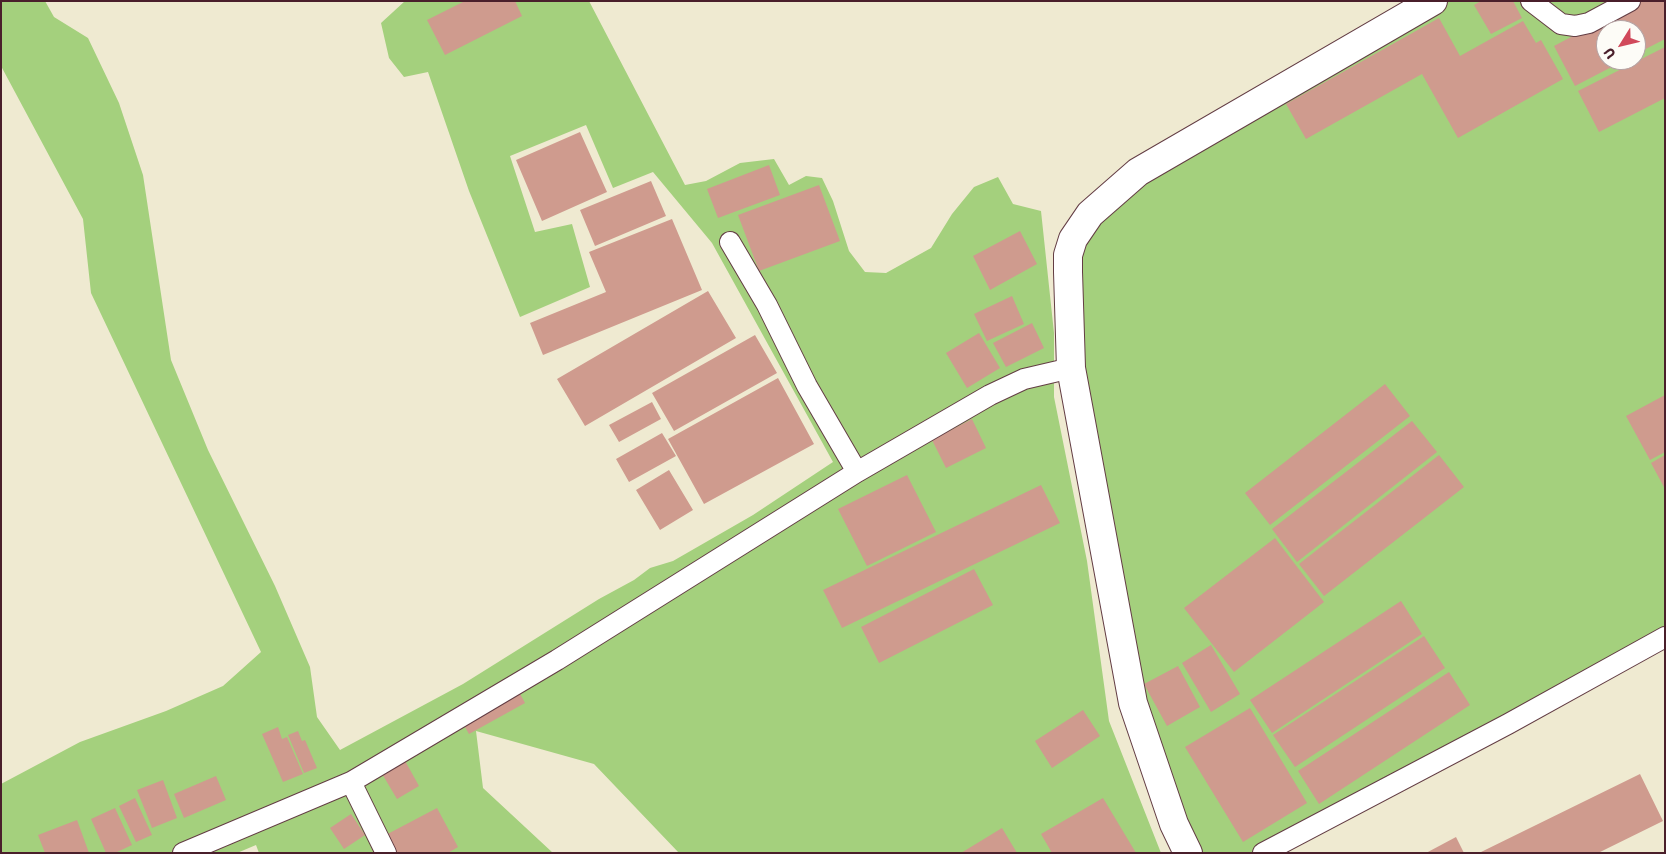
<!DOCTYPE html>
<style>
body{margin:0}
#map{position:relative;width:1666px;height:854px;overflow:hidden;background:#efead1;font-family:"Shantell Sans",sans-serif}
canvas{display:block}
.frame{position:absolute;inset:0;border:2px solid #4a1f2b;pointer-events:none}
.north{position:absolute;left:1596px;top:20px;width:50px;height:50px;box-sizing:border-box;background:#fdfcf7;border:1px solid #b5a4a5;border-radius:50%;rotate:234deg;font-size:14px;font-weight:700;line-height:20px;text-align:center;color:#4a1f2b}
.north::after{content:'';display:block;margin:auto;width:18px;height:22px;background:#d1495b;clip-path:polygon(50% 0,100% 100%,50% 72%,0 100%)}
</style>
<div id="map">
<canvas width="1666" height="854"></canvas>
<div class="frame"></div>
<div class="north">U</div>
</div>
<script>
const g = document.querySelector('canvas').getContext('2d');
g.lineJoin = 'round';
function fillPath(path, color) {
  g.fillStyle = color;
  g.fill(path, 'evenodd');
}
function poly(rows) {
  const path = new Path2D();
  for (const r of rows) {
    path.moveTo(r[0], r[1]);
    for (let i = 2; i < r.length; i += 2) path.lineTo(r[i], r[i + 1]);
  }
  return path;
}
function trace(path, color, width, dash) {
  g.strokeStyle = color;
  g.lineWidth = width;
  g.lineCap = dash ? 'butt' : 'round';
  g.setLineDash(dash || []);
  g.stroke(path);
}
const green = poly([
 [1,1,45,1,54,17,88,38,119,103,143,175,171,360,208,450,275,586,310,667,317,717,340,750,463,684,599,599,634,580,650,568,673,561,753,515,833,462,712,243,653,172,613,188,586,125,510,156,535,232,572,224,590,287,520,317,469,191,428,72,404,77,389,58,381,23,405,1,589,1,685,185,706,181,740,163,774,159,789,185,806,176,822,178,833,201,849,251,865,272,886,273,931,248,952,214,974,187,998,177,1013,204,1041,211,1054,333,1054,397,1087,561,1109,721,1161,853,679,853,594,764,476,731,483,788,553,853,259,853,256,845,237,853,1,853,1,784,80,742,166,711,223,686,261,652,91,293,83,219,1,66],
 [1436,1,1665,1,1665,635,1252,853,1180,853,1132,729,1066,274,1138,160],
 [1606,30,1636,30,1636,60,1606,60]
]);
const building = poly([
 [465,1,515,1,522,16,445,55,427,20],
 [1481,1,1513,1,1522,18,1491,34,1474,5],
 [1639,1,1665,1,1665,39,1636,54,1636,30,1606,30,1606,60,1625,60,1575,86,1554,46],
 [1439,18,1460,56,1523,21,1536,43,1541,40,1563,79,1458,138,1422,74,1306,139,1286,104],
 [1665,47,1665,98,1599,132,1578,91],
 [580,132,607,192,542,221,516,160],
 [769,165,780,195,718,218,707,189],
 [651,181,666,216,595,246,580,210],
 [819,185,840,241,759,271,738,215],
 [672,219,702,290,543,355,530,323,606,292,589,252],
 [1020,231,1037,264,990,290,973,256],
 [708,291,736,338,585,426,557,379],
 [1012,296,1024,324,987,341,974,314],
 [1032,323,1044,348,1006,367,993,343],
 [979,333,1000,368,967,388,946,353],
 [755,335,777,373,674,431,652,393],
 [778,378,814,444,704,504,668,439],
 [1385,384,1410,416,1270,525,1245,493],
 [1665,395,1665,452,1650,460,1626,416],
 [652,402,661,419,619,442,609,425],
 [972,419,986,448,946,468,932,440],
 [1412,421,1437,452,1297,562,1272,529],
 [662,433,676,456,629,482,616,459],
 [1439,455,1464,487,1324,596,1299,564],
 [1665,455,1665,489,1651,463],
 [669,470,693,510,660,530,636,490],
 [907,475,936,532,867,566,838,509],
 [1041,485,1060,523,842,628,823,590],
 [1275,538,1324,602,1234,672,1184,608],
 [974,569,993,605,879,663,861,627],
 [1401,601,1422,634,1272,733,1250,700],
 [1424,636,1445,668,1295,767,1273,735],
 [1211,645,1240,694,1211,712,1182,663],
 [1178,666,1200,707,1167,726,1144,684],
 [1449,672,1470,705,1319,804,1298,771],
 [518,690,525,703,469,734,461,720],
 [1250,708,1307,803,1243,842,1185,747],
 [1083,710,1100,736,1052,768,1035,741],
 [278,727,282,739,287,737,303,774,283,782,262,734],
 [298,731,302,741,305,740,317,768,304,773,288,735],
 [404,759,419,786,397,799,381,772],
 [1640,774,1663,821,1598,853,1479,853],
 [216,776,226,800,184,818,174,794],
 [163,780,177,818,152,828,137,790],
 [135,798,152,835,136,842,119,806],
 [1103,798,1136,853,1052,853,1041,834],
 [115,808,132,845,115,853,106,853,91,819],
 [437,808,458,847,448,853,387,853,380,838],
 [351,814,365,835,344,849,330,828],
 [77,820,89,853,45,853,38,835],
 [1002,828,1017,853,961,853],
 [1456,837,1464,853,1426,853]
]);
const street = poly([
 [1531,1,1561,24,1575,26,1589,23,1630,1],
 [730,242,767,305,807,386,857,472],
 [351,782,386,853],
 [183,853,351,782,557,660,857,472,990,395,1024,379,1071,368],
 [1263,853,1508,724,1665,637]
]);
const secondary = poly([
 [1188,853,1174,824,1133,703,1071,368,1068,272,1068,255,1073,239,1090,214,1138,172,1433,1]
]);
fillPath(green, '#a4d07d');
fillPath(building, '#cf9b8e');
trace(street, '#633d44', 22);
trace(secondary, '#633d44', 30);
trace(street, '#fff', 20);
trace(secondary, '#fff', 28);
</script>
